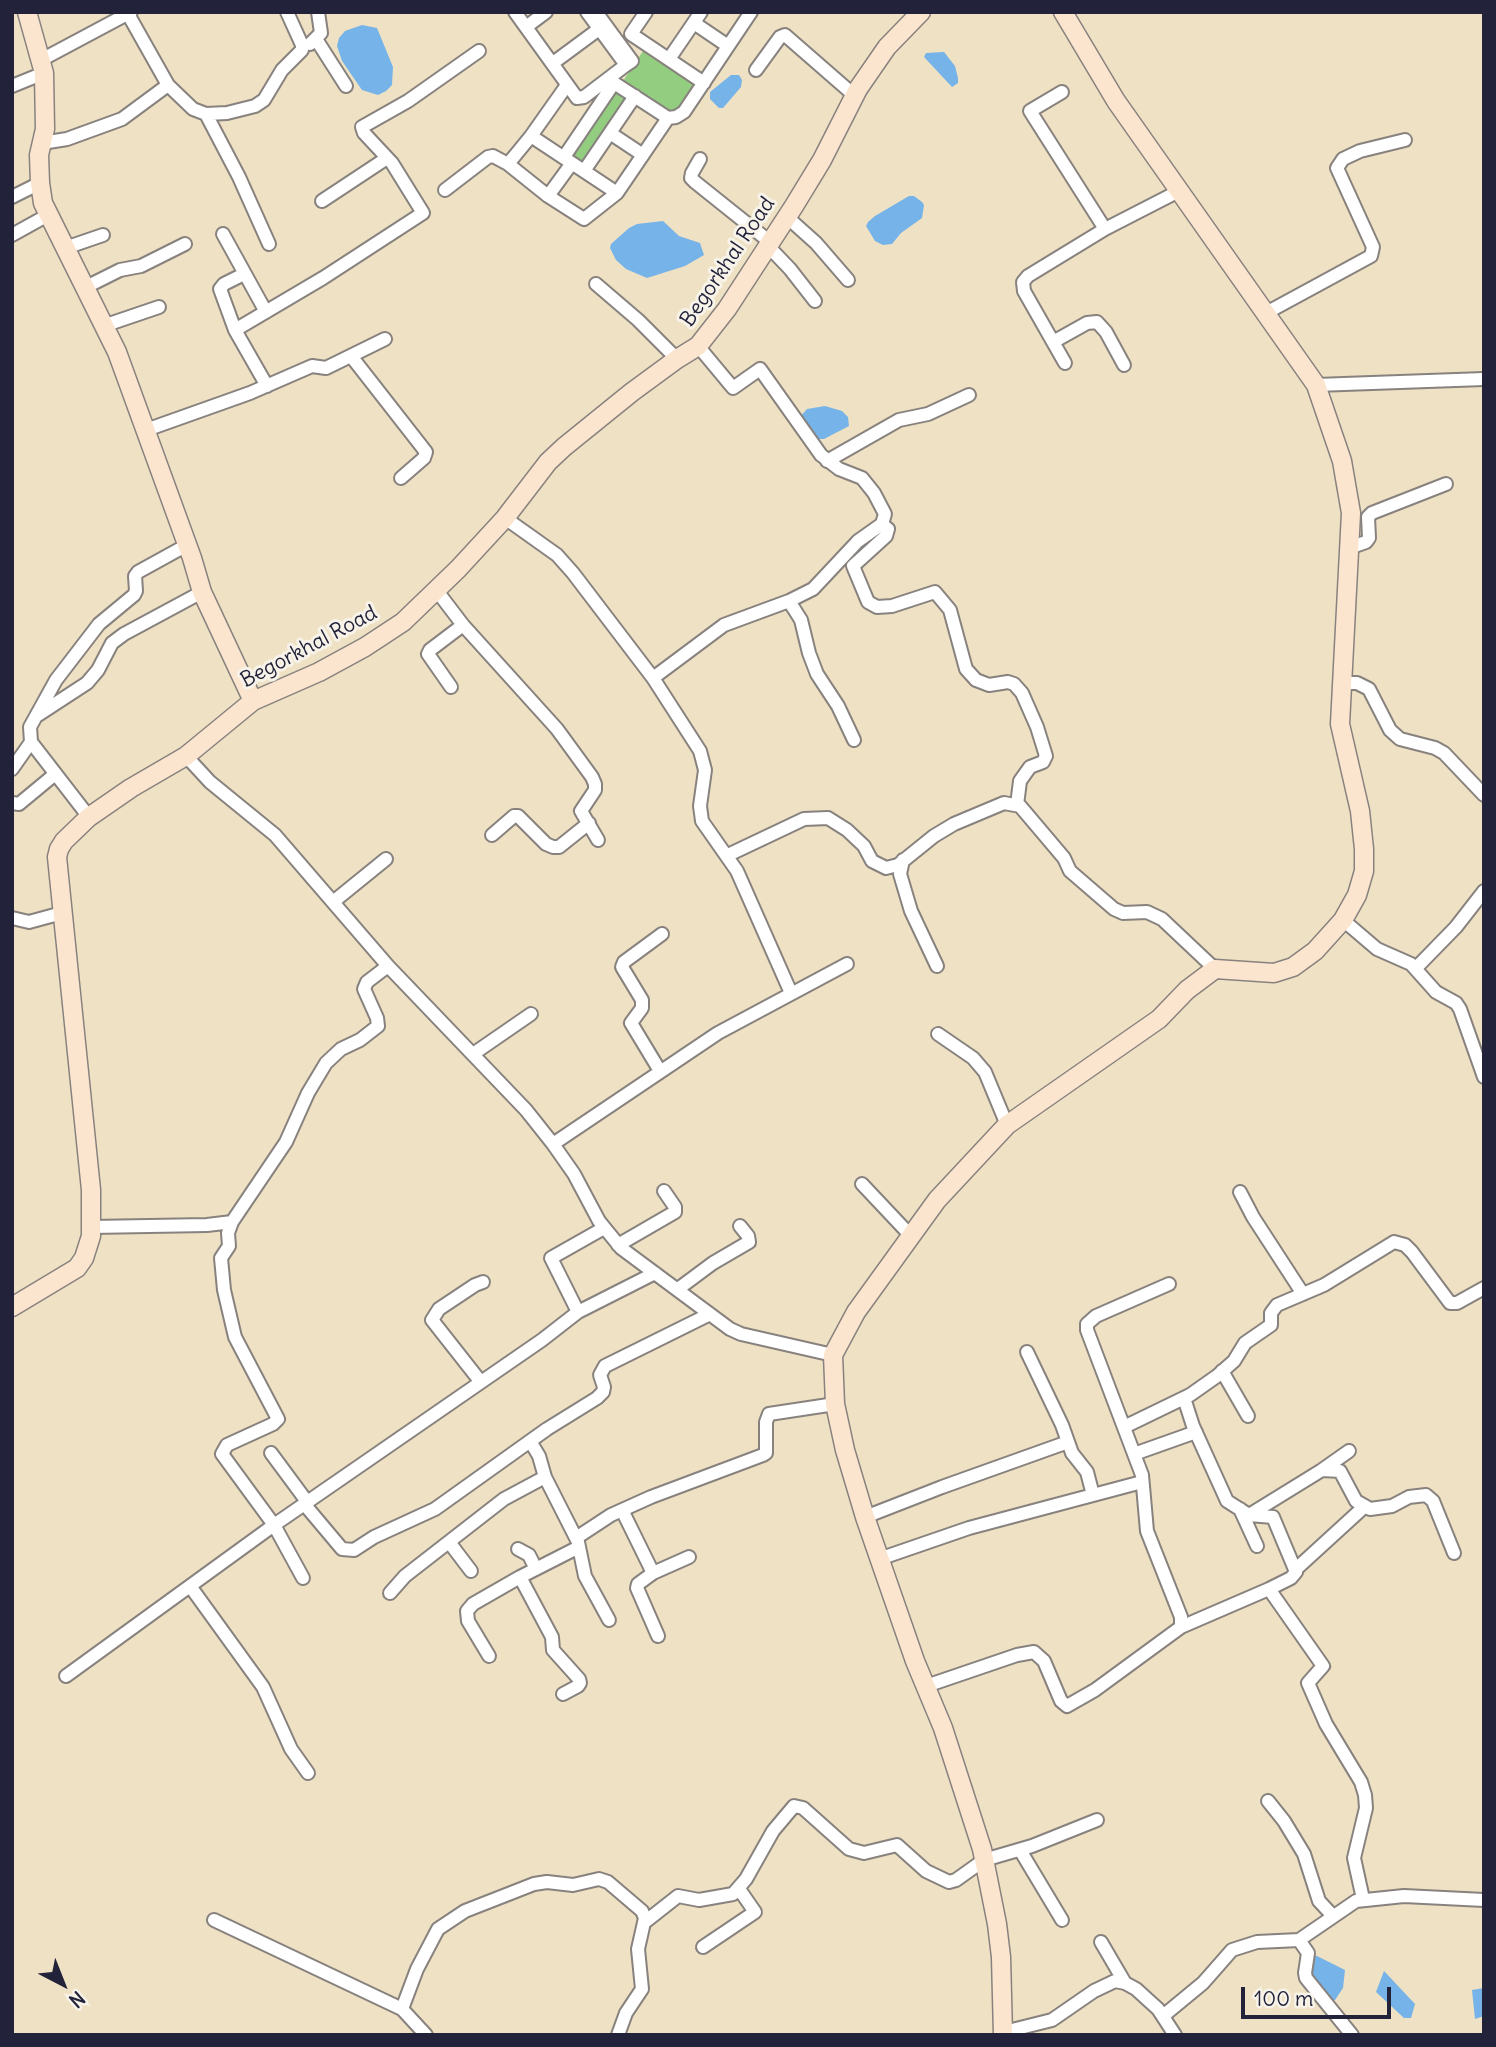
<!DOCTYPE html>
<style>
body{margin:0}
#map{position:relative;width:1496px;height:2047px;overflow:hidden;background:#efe1c3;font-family:Delius,sans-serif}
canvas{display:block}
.frame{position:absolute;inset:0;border:14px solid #22223b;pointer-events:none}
.north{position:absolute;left:28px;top:1949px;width:70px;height:70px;-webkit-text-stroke:5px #f7f3e8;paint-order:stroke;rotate:138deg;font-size:19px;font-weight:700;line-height:28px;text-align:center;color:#22223b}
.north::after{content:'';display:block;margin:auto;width:24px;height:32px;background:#22223b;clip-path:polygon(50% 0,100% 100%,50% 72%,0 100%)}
.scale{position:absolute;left:1241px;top:1987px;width:150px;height:32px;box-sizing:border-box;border:4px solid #22223b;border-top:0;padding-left:9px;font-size:21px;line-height:24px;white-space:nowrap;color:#22223b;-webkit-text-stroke:5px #f7f3e8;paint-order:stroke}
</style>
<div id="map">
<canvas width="1496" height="2047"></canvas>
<div class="frame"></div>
<div class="north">N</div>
<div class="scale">100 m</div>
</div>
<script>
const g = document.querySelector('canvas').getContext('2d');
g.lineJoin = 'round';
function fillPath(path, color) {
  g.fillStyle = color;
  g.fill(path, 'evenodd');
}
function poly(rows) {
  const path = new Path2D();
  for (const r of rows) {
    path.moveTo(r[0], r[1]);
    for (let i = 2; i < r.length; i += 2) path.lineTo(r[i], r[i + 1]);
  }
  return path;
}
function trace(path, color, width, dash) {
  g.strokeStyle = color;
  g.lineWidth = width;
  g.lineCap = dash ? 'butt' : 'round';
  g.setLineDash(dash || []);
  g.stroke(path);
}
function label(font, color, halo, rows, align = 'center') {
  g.font = font + ' Delius,sans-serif';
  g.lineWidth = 6;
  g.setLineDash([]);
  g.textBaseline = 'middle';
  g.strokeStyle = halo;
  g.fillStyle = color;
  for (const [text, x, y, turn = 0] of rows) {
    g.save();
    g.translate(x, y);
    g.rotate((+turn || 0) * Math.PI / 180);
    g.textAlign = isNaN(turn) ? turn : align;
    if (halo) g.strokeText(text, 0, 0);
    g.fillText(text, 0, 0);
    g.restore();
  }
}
const green = poly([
 [645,48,698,83,675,116,623,81],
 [615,85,632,97,584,168,567,157]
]);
const water = poly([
 [362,25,377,28,393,67,392,85,386,91,378,95,362,90,342,61,337,46,339,38,345,31],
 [944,52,955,66,958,78,958,83,952,87,924,57,926,53],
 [731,75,739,75,742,80,741,87,723,108,719,108,710,99,710,92],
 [909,196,914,196,922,202,924,205,922,218,901,233,892,244,883,245,875,241,866,226,868,222,875,216],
 [663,221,679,236,700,243,704,255,685,266,647,278,626,269,616,260,610,248,611,244,629,228,637,224],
 [825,406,842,411,848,417,849,426,824,439,815,439,798,419,807,409],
 [1303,1956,1317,1956,1345,1970,1343,1988,1335,2000,1328,2002,1299,1971],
 [1384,1971,1415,2004,1411,2018,1404,2018,1376,1992],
 [1484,1988,1484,2016,1475,2019,1472,1990]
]);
const street = poly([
 [515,12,577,98,584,97,626,65],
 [587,12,626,65,632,61,596,12],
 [646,12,631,34,704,83],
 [128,14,168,85,193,109,206,114,227,113,255,106,264,100,282,70,302,50,302,45,287,12],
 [694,23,728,46],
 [526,27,546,12],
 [316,39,346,86],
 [310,44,321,33,318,12],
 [669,59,701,12],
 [41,60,131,12],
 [553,63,599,29],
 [756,70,780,37,785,35,855,96],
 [567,85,531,136,508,164,548,196,584,219,617,193,668,118,608,79],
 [12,86,44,73],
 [1062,92,1030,111,1105,229],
 [206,114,239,177,269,244],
 [668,118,676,117,684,112,751,12],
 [610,133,643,155],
 [531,136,617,193],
 [42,143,67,139,122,119,168,85],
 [564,157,614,83],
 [700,159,692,173,691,178,695,182,770,242],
 [584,171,635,96],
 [445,190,488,157,493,156,508,164],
 [548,196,572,163],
 [12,197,40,183],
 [322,201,387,158],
 [787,217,816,243,848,280],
 [223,234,266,312],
 [12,235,48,215],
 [767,245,790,269,815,301],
 [65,248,103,235],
 [596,284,638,320,677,359],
 [86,287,120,270,141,266,185,244],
 [1266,313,1371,256,1373,247,1337,168,1343,159,1360,151,1405,140],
 [106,325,159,307],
 [235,330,220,289,224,284,244,274],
 [1053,342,1087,323,1097,322,1106,332,1124,365],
 [351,356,426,452,424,458,401,478],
 [1065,363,1024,291,1023,282,1028,276,1105,229,1179,191],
 [1316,385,1484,379],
 [267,386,235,330,323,278,423,213,392,163,364,133,362,127,408,101,479,51],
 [146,430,250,393,312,366,326,368,385,339],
 [827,461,899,420,928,414,969,395],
 [505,518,557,555,573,573,653,678,700,751,705,770,700,806,702,821,737,871,791,993],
 [882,524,888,529,886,536,853,566,868,602,877,607,892,606,935,592,950,610,966,669,976,680,989,685,1008,682,1014,684,1022,693,1037,727,1046,756,1043,762,1030,767,1020,781,1017,805],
 [1349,548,1366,542,1369,538,1368,517,1372,513,1446,484],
 [437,591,463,625,430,650,428,654,451,687],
 [789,601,801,620,809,653,817,674,838,706,854,740],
 [463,625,557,729,592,777,595,784,595,790,581,811,598,840],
 [653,678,724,625,789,601,813,589,858,541,882,524,885,514,874,493,862,478,839,469,821,455,760,369,733,388,698,346],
 [1342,683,1357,683,1369,689,1390,730,1400,739,1435,748,1444,753,1484,795],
 [38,715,87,683,98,670,112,643,124,634,202,592],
 [186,756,210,782,275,835,388,966,526,1110,553,1144,574,1174,599,1221,621,1248,730,1329,741,1334,833,1355],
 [12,769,31,742],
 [12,803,19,804,54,775],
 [89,817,31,742,30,727,56,680,99,624,134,595,136,591,135,576,138,572,187,545],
 [492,835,514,816,518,816,546,844,553,847,559,847,589,823],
 [728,855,804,819,828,818,847,830,864,846,872,861,886,868,898,865,934,836,954,824,1004,803,1020,806,1064,858,1070,871,1114,909,1123,913,1147,912,1162,919,1215,969],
 [903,860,900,874,911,911,937,966],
 [333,902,386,859],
 [12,918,29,922,62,913],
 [1343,920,1377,949,1411,964,1436,992,1456,1003,1460,1009,1484,1077],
 [1416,968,1456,927,1484,891],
 [938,1034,973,1058,985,1072,1007,1125],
 [473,1054,531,1014],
 [660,1071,631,1023,642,1008,642,1000,622,967,624,962,662,934],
 [553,1144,718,1033,847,964],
 [862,1184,911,1236],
 [1240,1192,1253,1217,1303,1294],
 [91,1227,207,1225,232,1222],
 [618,1245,675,1212,675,1207,664,1191],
 [678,1289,713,1263,749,1242,748,1236,740,1226],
 [578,1312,551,1258,604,1228],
 [1027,1352,1062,1425,1072,1453,1087,1472,1093,1495],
 [1222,1371,1248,1416],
 [480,1381,432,1320,439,1309,475,1285,483,1282],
 [1124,1427,1190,1395,1217,1376,1234,1361,1245,1343,1271,1325,1271,1313,1277,1305,1324,1285,1394,1242,1405,1245,1412,1252,1450,1303,1457,1303,1484,1288],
 [530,1441,539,1456,545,1477,578,1542,585,1576,609,1620],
 [271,1453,308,1503],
 [1134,1454,1196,1432],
 [1322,1470,1349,1451],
 [305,1505,342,1549,354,1550,374,1537,435,1509,547,1429,597,1398,603,1392,604,1387,600,1375,605,1366,710,1314],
 [1240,1509,1257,1546],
 [622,1510,653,1573,638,1584,637,1588,658,1636],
 [1249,1515,1322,1470,1340,1471,1356,1501,1370,1509,1392,1506,1409,1497,1426,1495,1433,1501,1454,1553],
 [865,1517,942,1487,1068,1442],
 [576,1538,611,1515,651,1497,763,1455,766,1453,766,1422,769,1414,835,1404],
 [449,1542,471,1571],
 [518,1549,529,1555,536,1569],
 [879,1559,969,1528,1142,1482],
 [1295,1570,1365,1506],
 [653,1573,689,1557],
 [520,1577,552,1637,553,1650,579,1679,580,1683,578,1686,563,1694],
 [303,1578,274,1525,222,1454,227,1445,273,1424,278,1419,235,1337,224,1290,221,1258,229,1246,228,1233,232,1222,286,1142,308,1093,326,1063,341,1049,360,1040,378,1026,377,1018,364,989,367,982,388,966],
 [190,1586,263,1687,291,1749,308,1773],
 [1269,1589,1323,1666,1308,1683,1326,1724,1361,1782,1365,1795,1366,1808,1354,1858,1363,1899],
 [390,1593,405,1576,504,1499,545,1477],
 [1181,1627,1269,1589,1291,1578,1296,1572,1273,1517,1249,1515,1227,1501,1193,1426,1184,1398],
 [489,1656,468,1621,467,1611,473,1604,520,1577,579,1547],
 [66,1676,274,1525,542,1340,578,1312,655,1273],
 [926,1686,1017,1655,1034,1652,1044,1661,1061,1701,1067,1706,1095,1690,1181,1627,1181,1617,1147,1531,1142,1475,1087,1330,1087,1324,1096,1316,1169,1284],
 [1268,1801,1284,1821,1304,1854,1319,1901,1333,1916],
 [1020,1850,1062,1920],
 [214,1920,402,2009],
 [645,1922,678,1896,699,1900,733,1894,746,1879,773,1831,794,1806,803,1808,849,1849,864,1853,897,1845,926,1871,949,1882,956,1880,984,1860,1032,1846,1097,1820],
 [1299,1940,1308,1953,1305,1973,1306,1978,1352,2035],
 [1101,1942,1125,1983],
 [703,1947,755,1912,739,1889],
 [1163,2016,1203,1983,1232,1950,1257,1942,1299,1940,1356,1901,1404,1896,1484,1900],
 [1004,2032,1052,2020,1094,1991,1115,1981,1125,1983,1136,1989,1158,2009,1175,2035],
 [426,2035,402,2009,417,1969,438,1929,465,1911,534,1884,547,1882,573,1885,599,1879,608,1882,642,1911,645,1918,638,1949,642,1989,626,2013,618,2035]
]);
const secondary = poly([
 [27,12,44,73,45,129,39,155,40,183,43,203,117,352,192,558,202,592,253,701],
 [12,1307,77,1268,84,1258,91,1236,91,1190,57,857,59,849,64,841,89,817,131,788,186,756,253,701,319,672,365,647,403,622,458,569,505,518,548,462,564,447,632,392,677,359,698,346,727,309,794,206,822,160,858,89,887,47,921,12],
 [1003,2035,1001,1957,997,1924,982,1849,943,1728,915,1661,865,1517,845,1450,835,1404,833,1355,856,1312,937,1200,1007,1125,1159,1019,1187,990,1215,969,1274,973,1293,967,1315,951,1343,920,1357,895,1364,871,1364,849,1360,811,1340,724,1351,513,1342,461,1316,385,1116,101,1063,12]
]);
const streetNames = [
 ["Begorkhal Road",728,262,-56],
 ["Begorkhal Road",309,647,-28]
];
fillPath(green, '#93cd80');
fillPath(water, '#76b3e8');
trace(street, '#88827f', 16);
trace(secondary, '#88827f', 21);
trace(street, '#fff', 12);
trace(secondary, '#fce5cf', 18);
label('21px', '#22223b', '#f7f3e8', streetNames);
</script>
